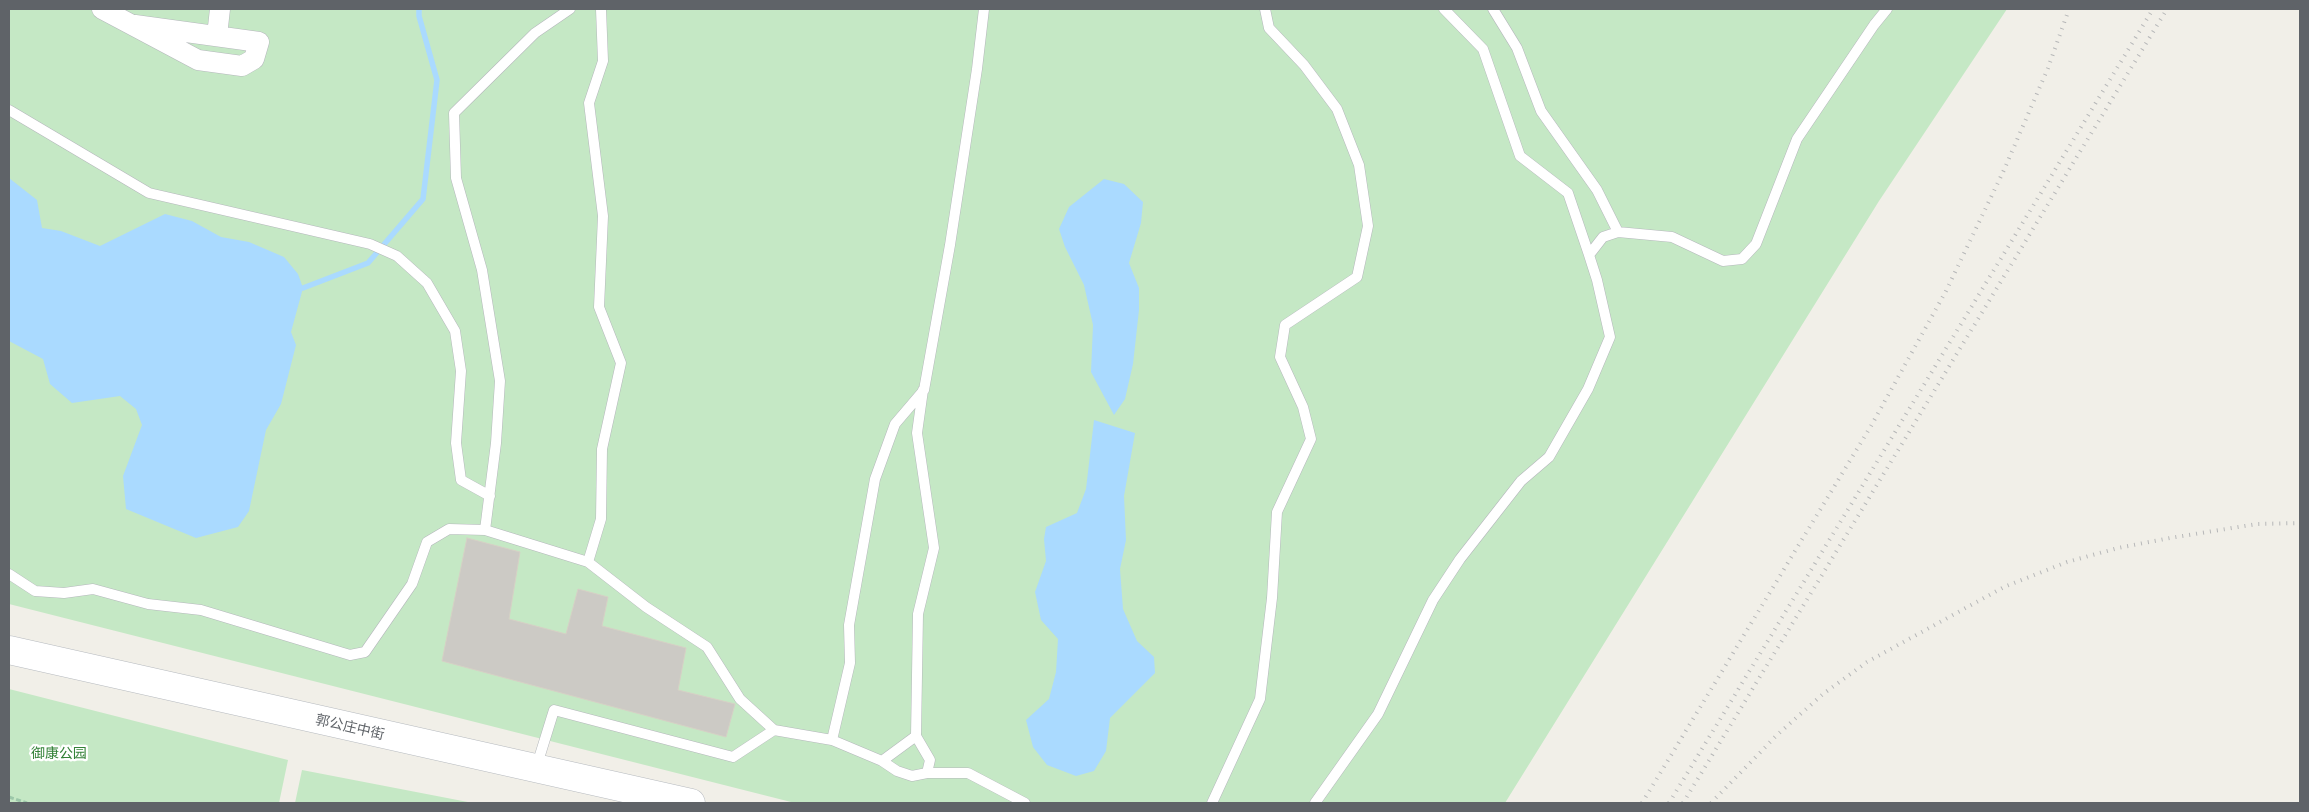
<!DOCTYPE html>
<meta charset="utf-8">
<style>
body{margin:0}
#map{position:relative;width:2309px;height:812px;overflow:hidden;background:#f1efe8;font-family:Ubuntu,sans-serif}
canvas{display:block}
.frame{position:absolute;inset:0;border:10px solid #5f6368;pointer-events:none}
</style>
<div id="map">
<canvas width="2309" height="812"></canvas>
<div class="frame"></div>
</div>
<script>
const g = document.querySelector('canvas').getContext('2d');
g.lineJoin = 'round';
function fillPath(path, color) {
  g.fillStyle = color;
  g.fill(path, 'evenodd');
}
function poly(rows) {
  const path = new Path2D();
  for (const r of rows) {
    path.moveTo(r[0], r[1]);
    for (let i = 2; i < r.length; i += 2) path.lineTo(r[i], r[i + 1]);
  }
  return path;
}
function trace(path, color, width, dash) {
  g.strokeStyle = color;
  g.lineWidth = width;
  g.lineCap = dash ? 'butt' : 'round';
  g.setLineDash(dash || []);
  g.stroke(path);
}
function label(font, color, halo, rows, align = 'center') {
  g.font = font + ' Ubuntu,"Noto Sans SC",sans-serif';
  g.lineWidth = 4.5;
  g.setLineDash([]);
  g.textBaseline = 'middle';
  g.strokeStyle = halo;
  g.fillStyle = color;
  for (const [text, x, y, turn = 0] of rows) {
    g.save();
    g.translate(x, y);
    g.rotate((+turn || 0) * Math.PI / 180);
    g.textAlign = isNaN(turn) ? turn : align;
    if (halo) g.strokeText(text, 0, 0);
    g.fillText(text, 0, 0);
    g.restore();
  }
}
const green = poly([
 [9,9,2007,9,1879,201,1505,803,795,803,9,604],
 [9,689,288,760,279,803,9,803],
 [302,770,473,803,295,803]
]);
const water = poly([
 [9,178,37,200,42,228,61,231,100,246,165,214,192,221,221,237,249,242,284,257,298,274,303,288,291,332,296,345,281,404,266,430,249,511,238,527,196,538,126,509,123,476,142,425,136,409,120,396,72,403,50,384,43,359,9,341],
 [1104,179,1124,184,1143,202,1141,223,1129,263,1139,288,1139,310,1133,364,1125,399,1114,415,1091,372,1093,325,1084,285,1065,247,1059,229,1069,207],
 [1094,420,1135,433,1124,496,1126,540,1120,569,1123,609,1137,641,1154,657,1155,673,1110,718,1106,751,1094,771,1076,776,1047,765,1033,747,1026,720,1049,699,1056,672,1058,639,1041,620,1035,592,1046,561,1044,539,1046,527,1077,513,1086,489]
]);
const stream = poly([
 [303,288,368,263,423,199,437,80,419,16,419,9]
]);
const building = poly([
 [467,538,520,552,509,619,566,634,578,589,608,597,602,626,686,648,678,690,735,704,726,737,442,661,467,538]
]);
const path = poly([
 [9,797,27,803]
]);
const lane = poly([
 [1444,9,1483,49,1520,156,1568,193,1589,255],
 [1493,9,1517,48,1541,111,1597,190,1618,232],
 [9,110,149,193,370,244,397,256,427,283,455,331,461,371,456,443,461,480,490,496],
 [485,530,496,443,500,381,482,270,456,178,454,113,535,33,570,9],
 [588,562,601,519,602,449,621,363,599,307,603,216,589,103,603,61,601,9],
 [9,574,35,591,64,593,93,589,148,604,201,610,350,655,365,652,412,584,427,542,449,529,485,530,588,562,646,607,707,647,740,699,774,730],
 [916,736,918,614,934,548,917,433,923,390],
 [832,740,850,663,849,625,875,479,895,424,924,390,950,245,977,69,984,9],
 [536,768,554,710,733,757,774,730,832,740,882,761,897,771,912,776,927,773,930,760,916,736,882,761],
 [927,773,968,773,1025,803],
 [1212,803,1260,699,1272,598,1277,512,1311,439,1303,407,1280,357,1285,325,1357,277,1368,226,1359,165,1337,109,1304,65,1269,28,1265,9],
 [1315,803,1378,714,1433,600,1460,559,1521,481,1549,457,1588,389,1610,337,1597,280,1589,255,1603,237,1618,232,1672,237,1723,261,1742,259,1756,244,1797,139,1874,25,1887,9]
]);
const street = poly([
 [102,9,198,60,242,66,254,59,259,42,135,25],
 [217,36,220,9]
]);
const secondary = poly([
 [9,650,691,803]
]);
const rail = poly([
 [1642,803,1871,426,1946,291,2004,170,2048,68,2069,9],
 [1669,803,2153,9],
 [1683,803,2167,9],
 [1711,803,1777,735,1823,694,1867,662,2004,587,2067,562,2118,548,2170,538,2257,524,2300,523]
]);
const streetNames = [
 ["郭公庄中街",350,727,13]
];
const parkNames = [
 ["御康公园",59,753]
];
fillPath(green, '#c5e8c5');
fillPath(water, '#aadaff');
trace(stream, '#aadaff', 5.5);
fillPath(building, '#cccac5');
trace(building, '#d6d1c6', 1);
trace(lane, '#b5b8bc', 11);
trace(street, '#b5b8bc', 21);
trace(secondary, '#b6babf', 29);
trace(path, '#9cc7a9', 3, [5, 2.5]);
trace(lane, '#fff', 10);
trace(street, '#fff', 20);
trace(secondary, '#fff', 28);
trace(rail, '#b6b7b8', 4, [1, 6]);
label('14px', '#5f6368', '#fff', streetNames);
label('14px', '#348238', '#fff', parkNames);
</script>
